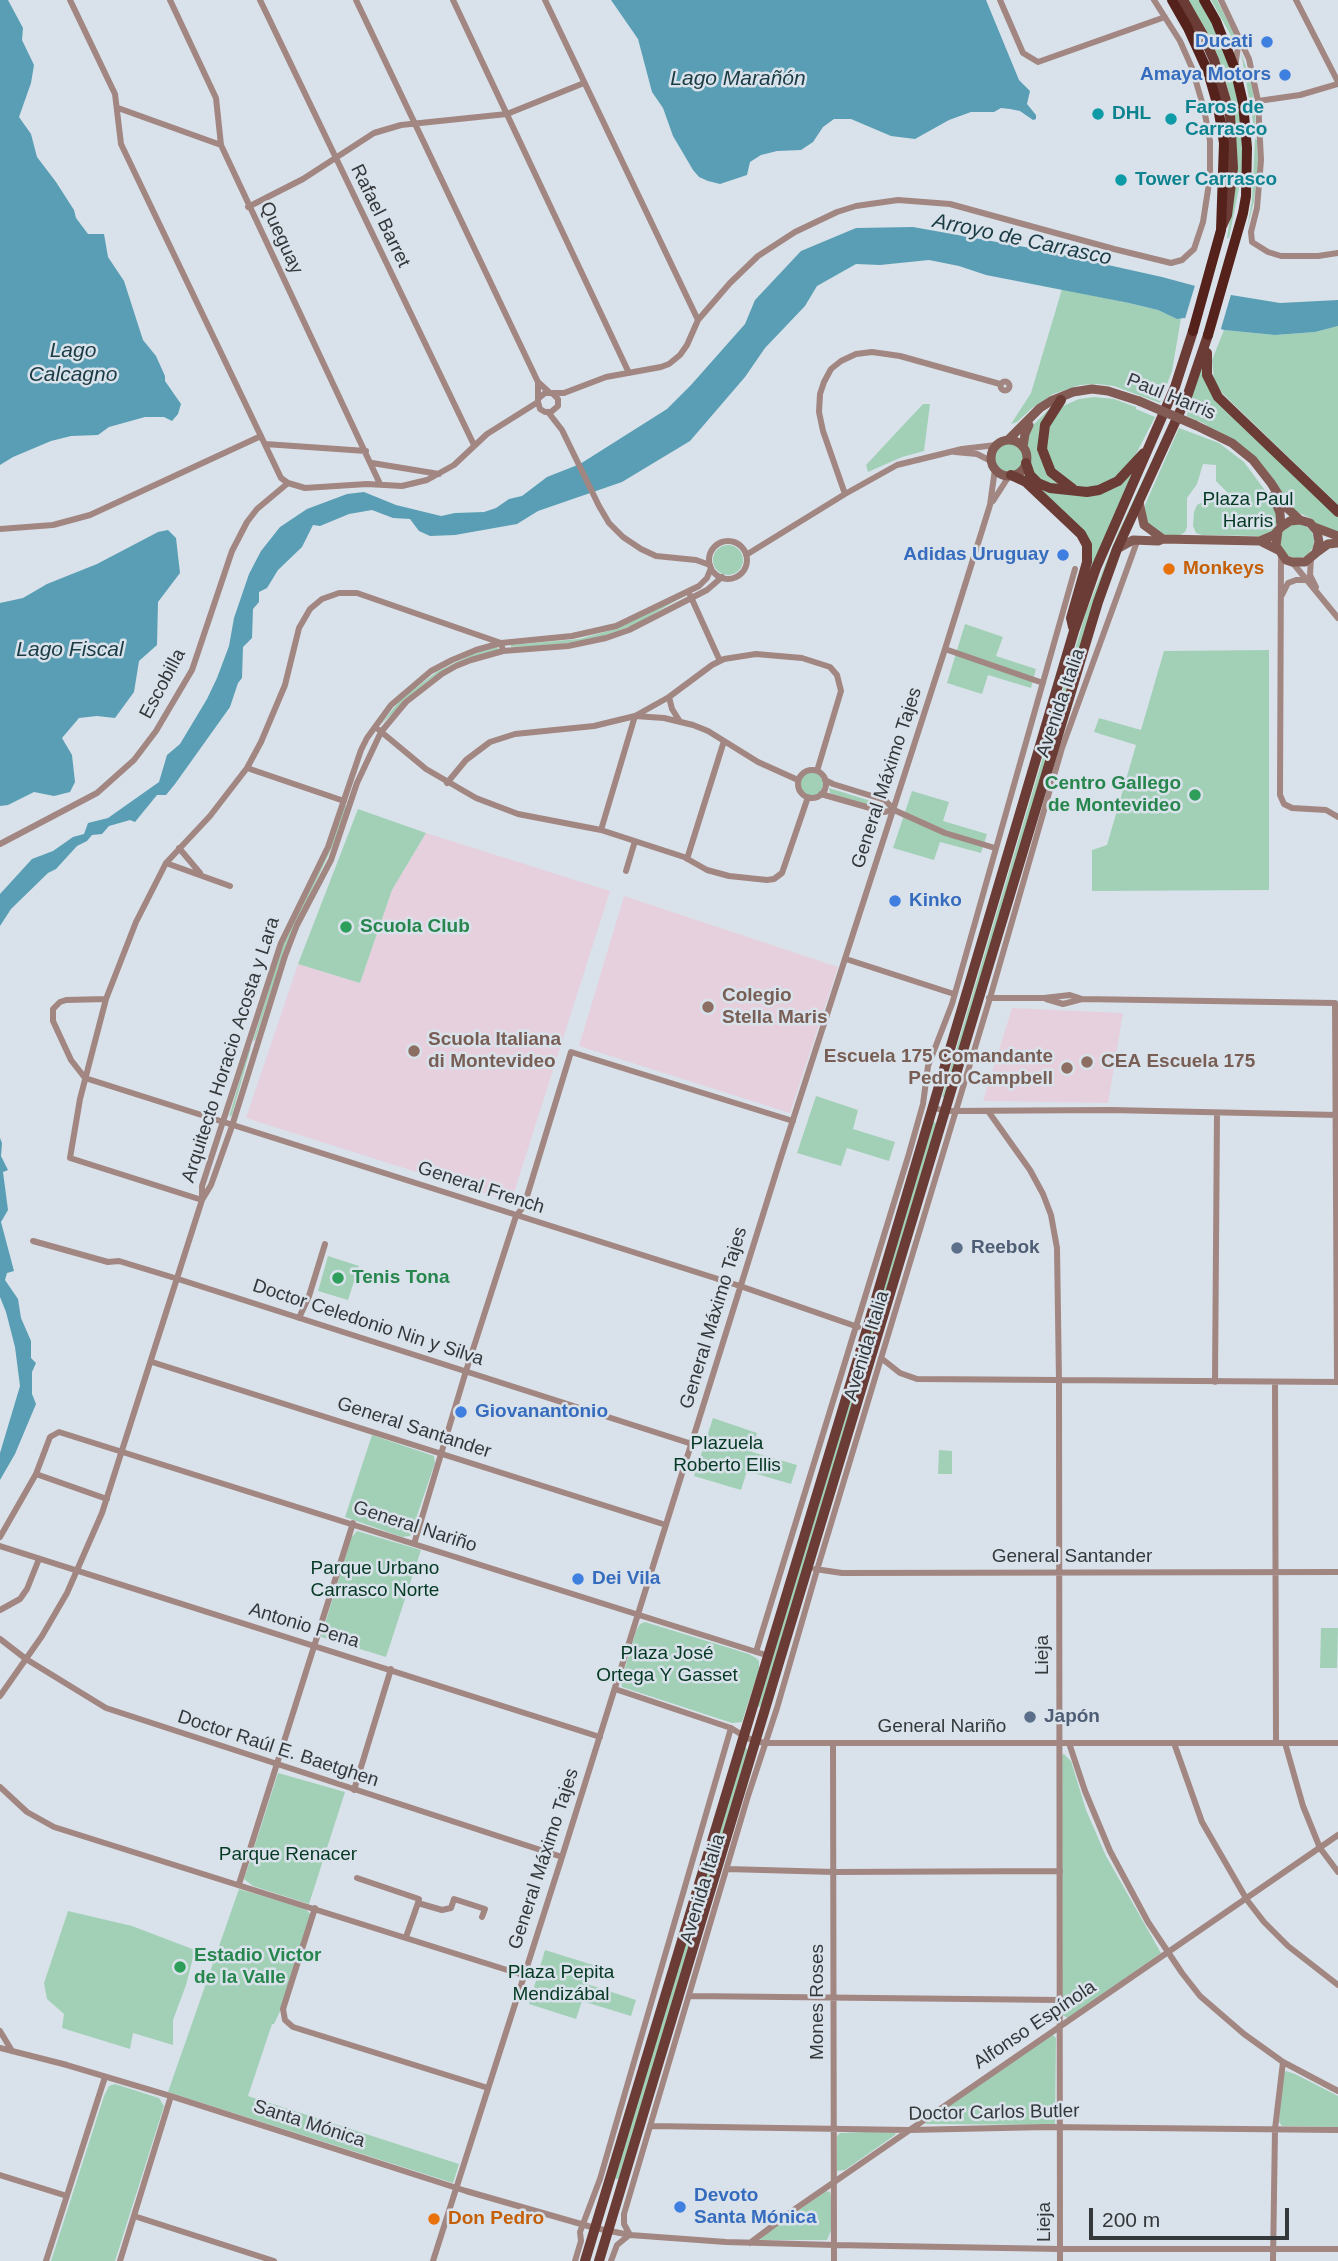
<!DOCTYPE html>
<meta charset="utf-8">
<style>
body{margin:0}
#map{position:relative;width:1338px;height:2261px;overflow:hidden;background:#d9e2ea;font-family:Helvetica,sans-serif}
canvas{display:block}
.scale{position:absolute;left:1089px;top:2208px;width:200px;height:32px;box-sizing:border-box;border:4px solid #34383b;border-top:0;padding-left:9px;font-size:21px;line-height:24px;white-space:nowrap;color:#34383b;-webkit-text-stroke:5px #d9e2ea;paint-order:stroke}
</style>
<div id="map">
<canvas width="1338" height="2261"></canvas>
<div class="scale">200 m</div>
</div>
<script>
const g = document.querySelector('canvas').getContext('2d');
g.lineJoin = 'round';
function fillPath(path, color) {
  g.fillStyle = color;
  g.fill(path, 'evenodd');
}
function poly(rows) {
  const path = new Path2D();
  for (const r of rows) {
    if (r.length === 3) {
      path.moveTo(r[0] + r[2], r[1]);
      path.arc(r[0], r[1], r[2], 0, 2 * Math.PI);
      continue;
    }
    path.moveTo(r[0], r[1]);
    for (let i = 2; i < r.length; i += 2) path.lineTo(r[i], r[i + 1]);
  }
  return path;
}
function trace(path, color, width, dash) {
  g.strokeStyle = color;
  g.lineWidth = width;
  g.lineCap = dash ? 'butt' : 'round';
  g.setLineDash(dash || []);
  g.stroke(path);
}
function label(font, color, halo, rows, align = 'center') {
  g.font = font + ' Helvetica,sans-serif';
  g.lineWidth = 5;
  g.setLineDash([]);
  g.textBaseline = 'middle';
  g.strokeStyle = halo;
  g.fillStyle = color;
  for (const [text, x, y, turn = 0] of rows) {
    g.save();
    g.translate(x, y);
    g.rotate((+turn || 0) * Math.PI / 180);
    g.textAlign = isNaN(turn) ? turn : align;
    if (halo) g.strokeText(text, 0, 0);
    g.fillText(text, 0, 0);
    g.restore();
  }
}
const education = poly([
 [426,833,610,891,511,1202,246,1118,298,964,360,983,392,890],
 [624,896,838,967,790,1113,579,1046],
 [1012,1008,1123,1013,1108,1103,983,1101]
]);
const green = poly([
 [1188,0,1199,0,1205,9,1224,48,1239,104,1242,152,1241,178,1229,238,1227,238,1237,177,1234,114,1224,73,1210,37],
 [1211,0,1217,0,1236,37,1235,43],
 [1241,52,1253,89,1256,129,1254,128],
 [1255,138,1257,140,1258,163,1254,201,1247,229,1252,200],
 [1062,289,1129,303,1158,310,1177,319,1181,318,1172,371,1160,403,1114,386,1097,384,1080,385,1053,394,1031,409,1017,422,1011,424,1031,393],
 [1338,326,1338,505,1223,394,1214,381,1212,360,1224,330,1275,335,1315,332],
 [1202,367,1204,376,1338,516,1338,534,1320,527,1310,518,1291,509,1273,482,1205,424,1187,416,1189,404],
 [1094,397,1114,399,1136,407,1136,409,1155,417,1133,460,1117,477,1092,488,1077,486,1060,478,1046,458,1045,431,1063,406,1079,399],
 [923,404,930,404,924,451,902,457,868,472,866,465],
 [1049,409,1039,430,1038,452,1046,472,1061,486,1052,486,1034,478,1029,465,1027,445,1030,428],
 [1169,424,1170,425,1127,518,945,1097,942,1097,1086,612,1118,533],
 [1179,428,1219,443,1244,462,1264,489,1275,508,1277,521,1274,530,1260,536,1202,535,1196,533,1193,526,1194,512,1197,505,1208,499,1223,506,1230,495,1216,481,1216,465,1203,464,1197,484,1187,498,1187,527,1185,532,1180,535,1164,535,1146,523,1145,505],
 [1009,457,15],
 [1025,473,1028,479,1082,494,1132,475,1082,590,1090,547,1022,475],
 [1297,541,17],
 [728,560,15],
 [684,596,638,623,599,638,547,646,511,647,511,645,579,639,612,630],
 [965,624,1003,637,996,656,1036,669,1031,688,988,675,982,694,947,683],
 [498,647,498,650,438,674,428,681,380,725,401,699,438,671,473,654],
 [1269,650,1269,890,1092,891,1092,850,1107,845,1136,745,1094,732,1099,718,1141,730,1164,651],
 [811,784,12],
 [829,788,884,805,886,807,882,810,830,793],
 [912,791,949,802,943,821,987,834,981,853,940,842,934,860,893,848],
 [344,805,347,806,334,843,287,943,255,1040,253,1041,283,943],
 [358,809,426,833,392,890,360,983,298,964],
 [251,1047,232,1115,229,1117,249,1049],
 [816,1096,858,1110,853,1129,895,1142,889,1161,847,1148,841,1166,797,1153],
 [933,1121,937,1124,762,1704,759,1707,757,1706],
 [328,1256,359,1266,348,1300,318,1291],
 [713,1418,757,1433,752,1452,797,1465,791,1484,747,1471,741,1490,694,1476],
 [372,1435,434,1456,435,1463,410,1536,402,1537,345,1517],
 [939,1450,952,1451,952,1474,938,1474],
 [357,1531,421,1550,386,1657,321,1637,351,1538],
 [645,1622,749,1654,756,1658,759,1661,759,1669,742,1722,732,1723,622,1687,621,1681,636,1631,640,1624],
 [1321,1628,1338,1628,1337,1668,1320,1668],
 [745,1747,748,1750,619,2179,616,2179,614,2177],
 [1064,1754,1071,1761,1086,1810,1106,1856,1161,1953,1068,2018,1062,2015,1062,1755],
 [278,1773,345,1792,309,1904,253,1886,244,1879],
 [239,1889,306,1909,311,1915,282,2007,274,2024,272,2024,248,2096,459,2164,453,2183,168,2092],
 [68,1911,132,1926,195,1950,186,1985,173,2020,173,2045,133,2033,130,2049,62,2028,64,2014,47,1999,44,1983],
 [545,1950,593,1965,587,1984,636,2000,631,2016,582,2001,576,2019,529,2004],
 [1052,2034,1056,2038,1055,2125,926,2124,926,2120],
 [1286,2071,1295,2074,1338,2096,1338,2127,1282,2126,1279,2122,1283,2075],
 [115,2084,159,2098,164,2106,115,2261,51,2261,104,2096,109,2086],
 [893,2131,896,2132,895,2135,845,2170,837,2171,837,2136,840,2133],
 [826,2191,830,2192,831,2198,832,2228,827,2240,760,2240,770,2230]
]);
const water = poly([
 [0,0,8,0,23,28,22,40,34,65,31,83,19,117,31,134,37,157,56,182,74,210,76,218,88,234,104,234,108,257,124,281,143,340,156,356,165,376,165,381,181,404,178,414,172,421,164,417,145,417,109,427,98,435,71,436,51,441,13,457,0,465],
 [611,0,986,0,1019,80,1030,91,1027,104,1036,115,1036,119,1033,120,1020,111,1010,109,1001,108,994,112,971,112,949,120,915,139,891,136,851,119,834,119,823,127,813,142,801,150,777,151,761,155,750,162,747,175,720,184,708,181,699,177,693,170,673,136,663,108,652,92,638,39],
 [913,227,1036,249,1162,277,1225,294,1280,303,1338,300,1338,326,1315,332,1275,335,1224,330,1184,318,1177,319,1158,310,1129,303,986,275,959,266,929,260,880,265,856,264,817,286,805,306,765,348,745,377,690,441,622,482,538,511,517,524,455,535,430,536,419,531,410,519,393,518,372,510,349,514,320,526,313,525,302,547,278,570,267,588,259,592,259,602,253,609,252,638,243,647,242,678,238,683,230,707,175,784,166,795,157,795,135,822,130,820,109,826,102,834,92,835,87,841,77,846,56,869,48,873,11,909,0,926,0,894,32,859,53,851,73,837,84,834,88,823,108,818,159,782,167,755,180,744,207,699,217,678,229,646,234,618,249,574,261,551,280,527,307,509,347,494,364,492,396,505,441,516,455,513,484,512,496,508,509,499,522,496,547,477,580,464,667,409,691,385,745,324,755,300,801,251,856,228],
 [168,530,176,538,180,573,158,602,157,645,139,661,134,692,115,718,97,716,79,718,62,738,72,755,75,782,70,792,54,796,34,792,8,805,0,806,0,603,23,598,47,584,97,564,158,532],
 [0,1138,2,1143,1,1156,8,1170,3,1172,8,1210,1,1222,14,1271,7,1273,5,1280,18,1299,21,1318,31,1341,31,1358,36,1363,32,1372,32,1394,36,1404,15,1454,0,1480,0,1453,20,1386,15,1347,6,1312,0,1297]
]);
const pier = poly([
 [1196,282,1232,291,1220,332,1184,322]
]);
const street = poly([
 [70,0,115,94,121,144,281,478,288,483,305,488,367,484,402,486,427,480,454,465,487,434,538,402],
 [170,0,216,98,221,145,380,484],
 [260,0,474,445],
 [356,0,538,382,550,393],
 [453,0,629,373],
 [545,0,698,320],
 [1000,0,1023,53,1038,62,1165,17],
 [1221,0,1249,59,1258,101,1261,160,1257,208,1251,232,1252,242,1268,252,1281,256,1318,256,1338,253],
 [1296,0,1338,82],
 [1235,67,1239,40],
 [1258,101,1300,95,1338,84],
 [118,108,221,145],
 [248,207,303,179,374,133,401,125,507,114,584,83],
 [1005,386,4.5],
 [538,382,538,402,540,409,545,412,551,412,558,406,558,399,552,393,545,393,539,398],
 [552,393,564,393,606,377,661,367,669,364,680,355,687,345,698,320,730,283,758,256,795,232,837,212,856,206,898,200,950,204,1114,249,1171,263,1182,260,1194,249,1203,222,1210,177,1210,141,1204,109,1192,68,1180,41,1154,0],
 [548,412,562,430,599,506,609,523,623,537,641,549,656,556,696,560,710,565],
 [265,444,366,451],
 [955,452,977,454,991,461],
 [372,463,439,474],
 [845,494,823,431,819,412,820,394,824,382,831,369,841,361,856,354,872,352,900,356,1000,384],
 [993,501,1009,476],
 [0,529,53,525,90,515,261,436],
 [728,560,19],
 [746,555,845,494,897,465,962,449,996,445],
 [1281,555,1280,795,1284,804,1292,808,1326,810,1338,817],
 [1311,558,1310,575,1316,587],
 [1292,562,1338,618],
 [690,595,720,661],
 [1282,595,1288,583,1296,580,1306,580],
 [945,649,1043,683],
 [669,697,672,709,679,720],
 [379,730,426,769,476,798,518,814,601,830,684,857,707,870,729,876,767,880,774,879,782,873,808,797],
 [247,768,344,801],
 [812,784,14],
 [825,780,833,784,885,800,894,810],
 [447,783,466,760,490,742,515,734,594,726,635,716,669,697,712,665,724,659,756,654,802,658,830,667,837,675,841,691,817,771],
 [821,794,884,812,894,810],
 [894,810,945,833,995,848],
 [601,830,635,716,664,718,693,725,708,731,758,762,798,780],
 [0,844,97,793,134,760,156,731,192,670,232,551,247,522,257,509,288,483],
 [179,848,200,873],
 [687,859,724,741],
 [166,863,230,886],
 [626,871,635,841],
 [846,959,954,994],
 [989,998,1044,998,1070,995,1082,999,1335,1003,1337,1382],
 [106,999,66,1000,60,1002,53,1009,53,1021,71,1060,85,1078,740,1286,858,1327],
 [1046,999,1063,1004,1082,999],
 [932,1107,945,1111,1111,1110,1337,1115],
 [988,1111,1030,1170,1043,1194,1051,1215,1057,1248,1059,1381,1060,2261],
 [202,1198,202,1186,281,943,328,847,361,750,367,738,391,705,431,671,452,660,476,650,501,643,572,636,616,626,699,586,707,578,711,568],
 [202,1200,70,1158,80,1099,106,999,136,922,166,863,210,816,247,768,261,742,285,685,299,628,310,609,322,599,339,593,357,593,501,643,503,651],
 [33,1241,108,1262,119,1261,178,1279,692,1444],
 [299,1318,309,1296,325,1244],
 [881,1358,900,1373,917,1379,1338,1382],
 [152,1362,666,1525],
 [1215,1382,1217,1113],
 [1275,1382,1276,1743],
 [36,1474,107,1499],
 [0,1537,36,1474,50,1437,59,1432,766,1655],
 [414,1544,466,1371,516,1216,524,1206,571,1052,793,1121],
 [0,1546,600,1737],
 [815,1569,842,1573,1338,1572],
 [0,1610,20,1599,27,1589,39,1559],
 [0,1639,26,1659,106,1708,562,1857],
 [756,1652,908,1157,923,1104,928,1066,952,1004,1075,569],
 [615,1689,731,1728,747,1738,764,1743,1338,1743],
 [0,1696,42,1636,67,1593,102,1513,202,1200,211,1185,232,1126,285,956,297,925,331,860,357,783,381,732,406,702,442,674,456,666,471,660,503,651,568,646,606,638,629,630,707,590,722,577],
 [833,1743,834,2261],
 [1069,1743,1085,1791,1110,1851,1148,1922,1182,1973,1200,1996,1244,2034,1283,2062,1338,2091],
 [1174,1743,1202,1822,1247,1900,1264,1922,1288,1946,1338,1985],
 [1285,1743,1303,1806,1320,1848,1338,1872],
 [0,1787,27,1812,54,1827,523,1975],
 [354,1790,391,1669],
 [727,1869,834,1872,1060,1871],
 [357,1878,419,1899,418,1903,442,1910,451,1908,454,1899,485,1909,482,1917],
 [239,1884,353,1523],
 [315,1908,283,2009,285,2020,293,2027,488,2088],
 [406,1937,418,1903],
 [689,1996,1060,2000],
 [0,2031,12,2051],
 [0,2048,67,2065,171,2096,466,2191,595,2228,630,2235,726,2242,834,2245,1060,2249,1338,2249],
 [651,2126,909,2130,1047,2127,1338,2130],
 [0,2175,67,2196],
 [134,2216,274,2261],
 [630,2235,624,2224,624,2214,748,1796,777,1708,817,1570,990,998,1062,748,1138,539],
 [750,2243,795,2209,1338,1835],
 [46,2261,105,2077],
 [120,2261,171,2096],
 [433,2261,562,1857,781,1157,945,649,990,505,995,469],
 [575,2261,581,2241,580,2232,600,2179,731,1728],
 [611,2261,617,2245,628,2236],
 [1273,2261,1275,2129,1283,2062]
]);
const secondary = poly([
 [1195,425,1232,443,1253,460,1271,483,1287,508,1300,520],
 [1009,439,1040,408,1051,401,1073,392,1092,389,1108,391,1139,401],
 [1009,458,18],
 [1023,447,1025,434,1029,425],
 [1273,496,1280,513,1281,527],
 [1139,502,1144,525,1163,539],
 [1314,527,1338,536],
 [1260,541,1274,535,1281,527,1290,521,1300,520,1310,523,1317,531,1319,542,1316,553,1305,562,1292,562,1286,560,1276,546,1278,531],
 [1117,549,1133,540,1158,541,1163,539,1260,541,1278,550],
 [1317,552,1328,544,1338,543]
]);
const primary = poly([
 [1183,0,1203,35,1214,60,1230,115,1233,168,1227,215,1222,226],
 [1207,353,1207,375,1218,397,1338,512],
 [1061,400,1045,425,1042,449,1051,472,1073,489],
 [1026,463,1030,475,1038,483,1050,488,1087,492,1099,490,1118,481,1144,453],
 [1011,475,1026,482,1081,534,1087,545,1087,562,1071,618,1073,627],
 [585,2261,867,1329,1074,631,1096,568,1175,387,1193,331],
 [599,2261,1098,602,1117,549,1188,394,1208,335]
]);
const highway = poly([
 [1172,0,1188,28,1208,72,1218,107,1224,143,1221,230,1193,331],
 [1204,0,1216,21,1235,69,1243,103,1247,148,1246,196,1243,213,1208,335]
]);
const secondaryBridge = poly([
 [1139,401,1195,425]
]);
const markers = [
 [1267,42,7,"#3f7fe0"],
 [1285,75,7,"#3f7fe0"],
 [1098,114,7,"#0f9aa8"],
 [1171,119,7,"#0f9aa8"],
 [1121,180,7,"#0f9aa8"],
 [1063,555,7,"#3f7fe0"],
 [1169,569,7,"#e8710a"],
 [1195,795,7,"#2e9e5b"],
 [895,901,7,"#3f7fe0"],
 [346,927,7,"#2e9e5b"],
 [708,1007,7,"#8d6e63"],
 [414,1051,7,"#8d6e63"],
 [1087,1062,7,"#8d6e63"],
 [1067,1068,7,"#8d6e63"],
 [957,1248,7,"#5c6f8a"],
 [338,1278,7,"#2e9e5b"],
 [461,1412,7,"#3f7fe0"],
 [578,1579,7,"#3f7fe0"],
 [1030,1717,7,"#5c6f8a"],
 [180,1967,7,"#2e9e5b"],
 [680,2207,7,"#3f7fe0"],
 [434,2219,7,"#e8710a"]
];
const shopNames = [
 ["Ducati",1253,42,"right"],
 ["Amaya Motors",1271,75,"right"],
 ["Adidas Uruguay",1049,555,"right"],
 ["Kinko",909,901],
 ["Giovanantonio",475,1412],
 ["Dei Vila",592,1579],
 ["Devoto",694,2196],
 ["Santa Mónica",694,2218]
];
const cultureNames = [
 ["Faros de",1185,108],
 ["Carrasco",1185,130],
 ["DHL",1112,114],
 ["Tower Carrasco",1135,180]
];
const streetNames = [
 ["Rafael Barret",380,216,64],
 ["Queguay",281,238,65],
 ["Paul Harris",1171,397,22],
 ["Escobilla",163,684,-62],
 ["Avenida Italia",1061,703,-71],
 ["General Máximo Tajes",887,778,-72],
 ["Arquitecto Horacio Acosta y Lara",231,1050,-72],
 ["General French",481,1188,18],
 ["General Máximo Tajes",714,1318,-73],
 ["Doctor Celedonio Nin y Silva",368,1323,18],
 ["Avenida Italia",867,1346,-73],
 ["General Santander",414,1428,18],
 ["General Nariño",415,1527,18],
 ["General Santander",1072,1557],
 ["Antonio Pena",304,1626,17],
 ["Lieja",1043,1655,-90],
 ["General Nariño",942,1727],
 ["Doctor Raúl E. Baetghen",278,1749,18],
 ["General Máximo Tajes",544,1859,-72],
 ["Avenida Italia",703,1889,-73],
 ["Mones Roses",818,2002,-90],
 ["Alfonso Espínola",1035,2025,-34],
 ["Doctor Carlos Butler",994,2113,-1],
 ["Santa Mónica",309,2124,18],
 ["Lieja",1045,2222,-90]
];
const parkNames = [
 ["Plaza Paul",1248,500],
 ["Harris",1248,522],
 ["Plazuela",727,1444],
 ["Roberto Ellis",727,1466],
 ["Parque Urbano",375,1569],
 ["Carrasco Norte",375,1591],
 ["Plaza José",667,1654],
 ["Ortega Y Gasset",667,1676],
 ["Parque Renacer",288,1855],
 ["Plaza Pepita",561,1973],
 ["Mendizábal",561,1995]
];
const foodNames = [
 ["Monkeys",1183,569],
 ["Don Pedro",448,2219]
];
const leisureNames = [
 ["Centro Gallego",1181,784,"right"],
 ["de Montevideo",1181,806,"right"],
 ["Scuola Club",360,927],
 ["Tenis Tona",352,1278],
 ["Estadio Victor",194,1956],
 ["de la Valle",194,1978]
];
const educationNames = [
 ["Colegio",722,996],
 ["Stella Maris",722,1018],
 ["Scuola Italiana",428,1040],
 ["di Montevideo",428,1062],
 ["Escuela 175 Comandante",1053,1057,"right"],
 ["Pedro Campbell",1053,1079,"right"],
 ["CEA Escuela 175",1101,1062]
];
const serviceNames = [
 ["Reebok",971,1248],
 ["Japón",1044,1717]
];
const waterNames = [
 ["Lago Marañón",738,79],
 ["Arroyo de Carrasco",1022,240,12],
 ["Lago",73,351],
 ["Calcagno",73,375],
 ["Lago Fiscal",70,650]
];
fillPath(education, '#e6d0dd');
fillPath(green, '#a2d0b7');
fillPath(water, '#599eb4');
fillPath(pier, '#d9e2ea');
trace(street, '#a28681', 6);
trace(secondary, '#825b54', 9);
trace(primary, '#6a3c35', 10);
trace(highway, '#54221b', 10);
trace(secondaryBridge, '#825b54', 9);
for (const [x, y, r, color] of markers) {
  const dot = new Path2D();
  dot.arc(x, y, r, 0, 2 * Math.PI);
  g.fillStyle = color;
  g.fill(dot);
  trace(dot, '#d9e2ea', 2.5);
}
label('bold 19px', '#366cbe', '#d9e2ea', shopNames, 'left');
label('bold 19px', '#0d838f', '#d9e2ea', cultureNames, 'left');
label('19px', '#34383b', '#d9e2ea', streetNames);
label('19px', '#053924', '#d9e2ea', parkNames);
label('bold 19px', '#c56008', '#d9e2ea', foodNames, 'left');
label('bold 19px', '#27864d', '#d9e2ea', leisureNames, 'left');
label('bold 19px', '#785e54', '#d9e2ea', educationNames, 'left');
label('bold 19px', '#4e5e75', '#d9e2ea', serviceNames, 'left');
label('italic 21px', '#1a3b45', '#d9e2ea', waterNames);
</script>
